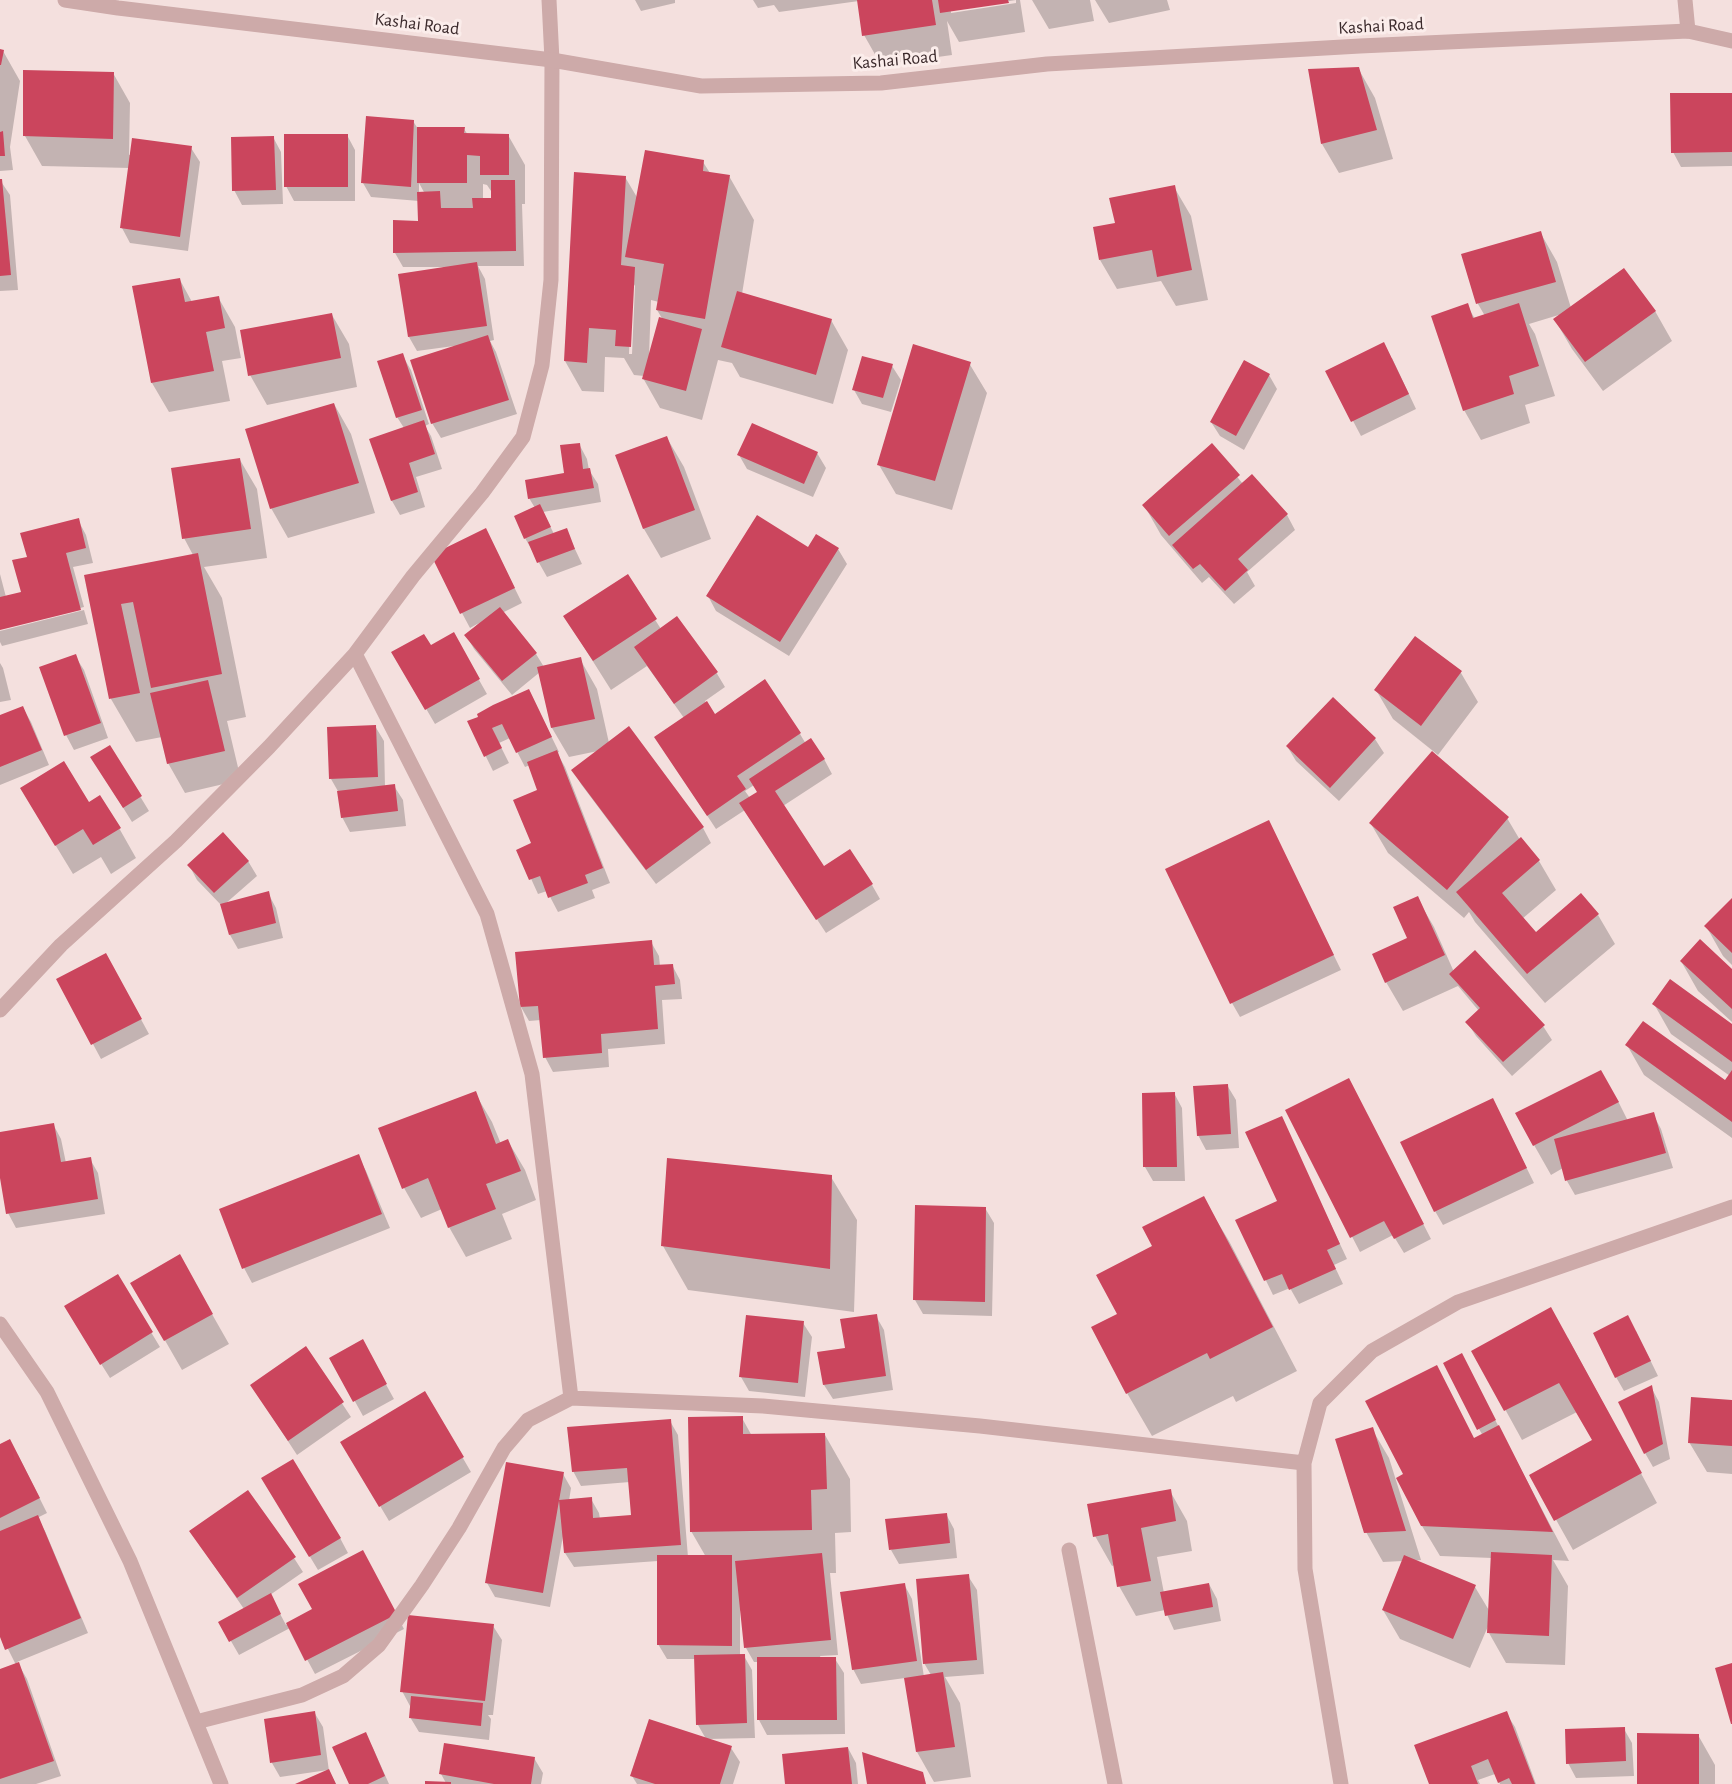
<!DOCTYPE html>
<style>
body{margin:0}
canvas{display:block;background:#f4e0de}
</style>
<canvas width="1732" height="1784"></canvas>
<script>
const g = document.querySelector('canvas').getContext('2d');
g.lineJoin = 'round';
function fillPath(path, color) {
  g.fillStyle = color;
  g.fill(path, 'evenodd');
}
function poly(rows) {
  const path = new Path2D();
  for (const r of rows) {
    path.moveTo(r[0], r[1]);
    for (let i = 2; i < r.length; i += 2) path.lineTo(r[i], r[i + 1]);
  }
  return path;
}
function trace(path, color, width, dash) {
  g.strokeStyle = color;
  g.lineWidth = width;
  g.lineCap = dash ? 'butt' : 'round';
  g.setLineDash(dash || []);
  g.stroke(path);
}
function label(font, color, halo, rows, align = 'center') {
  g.font = font + ' "Alegreya Sans",sans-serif';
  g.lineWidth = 6;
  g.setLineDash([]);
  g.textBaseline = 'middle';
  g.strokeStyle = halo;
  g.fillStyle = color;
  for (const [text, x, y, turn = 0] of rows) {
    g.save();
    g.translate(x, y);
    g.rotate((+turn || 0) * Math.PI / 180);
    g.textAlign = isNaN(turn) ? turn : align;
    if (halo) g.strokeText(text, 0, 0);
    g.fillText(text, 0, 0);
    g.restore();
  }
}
const shadow = poly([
 [635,0,675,0,675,3,641,11],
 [753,0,1016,0,951,10,951,13,1016,3,1016,0,1020,0,1025,32,959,42,947,21,952,55,881,65,864,35,859,1,779,12,774,5,758,8],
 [1032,0,1090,0,1094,21,1049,29],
 [1095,0,1167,0,1170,10,1109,23],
 [0,51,3,51,20,81,10,147,13,170,0,171],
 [1358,68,1375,98,1393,159,1339,173,1322,144],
 [113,73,130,103,129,155,191,148,200,162,188,251,130,243,122,228,130,168,42,166,25,136],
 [1732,95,1732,166,1681,167,1673,152],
 [413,121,418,129,464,129,468,135,508,135,525,165,525,204,522,204,524,266,478,266,485,279,494,340,490,341,496,352,517,414,441,438,432,423,454,346,417,351,409,337,443,267,403,267,395,253,420,222,419,201,371,197,363,183],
 [419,183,425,194,419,194],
 [483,184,487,185,493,194,493,199,483,200],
 [347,135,355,150,355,201,294,201,286,186],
 [273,137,281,152,283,204,242,205,234,190],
 [703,162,710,173,729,176,754,220,742,294,831,320,848,350,833,404,740,377,732,363,718,360,702,420,660,408,643,378,644,376,634,375,624,358,605,357,604,392,582,391,565,361,625,177,638,199],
 [632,281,635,286,632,354,629,354],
 [651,300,659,302,657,310,663,320,649,357],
 [0,180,10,195,18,290,0,291],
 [1174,187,1191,216,1208,300,1176,306,1161,281,1117,289,1100,260],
 [1540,232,1557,262,1571,308,1655,311,1672,341,1603,391,1572,349,1555,320,1562,314,1529,324,1535,334,1555,396,1525,405,1530,423,1481,440,1464,410,1467,305,1475,319,1485,316,1478,304,1463,255],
 [180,280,192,302,218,297,235,327,241,358,222,361,230,401,169,412,152,383],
 [332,315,349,344,357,387,267,405,250,375],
 [402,355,411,370,429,424,425,426,431,436,442,469,416,477,425,507,400,515,392,501,371,440,404,428,397,417],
 [1392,358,1416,409,1361,436,1327,372],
 [969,363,987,393,952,510,896,494,879,465],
 [892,366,901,380,891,412,862,404,854,390],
 [1269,375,1277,389,1244,450,1220,436,1211,422],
 [334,404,351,434,375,513,288,538,271,508],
 [667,438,684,467,711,539,661,558,644,529,617,456],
 [579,444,587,459,589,470,598,484,601,502,543,512,554,534,566,530,582,564,547,577,525,538,535,508,529,498,566,474],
 [1212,446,1243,484,1252,476,1287,515,1295,530,1247,572,1255,586,1234,604,1209,577,1202,583,1161,535,1144,505],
 [817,453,826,468,813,497,747,469,739,455],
 [240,460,257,489,267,558,204,567,222,598,246,717,227,721,241,780,185,793,168,763,162,737,136,742,111,699,86,576,193,555,184,538],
 [78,520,86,535,93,563,73,567,84,607,0,628,0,574,6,597,23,593,29,558],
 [486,530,522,603,502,613,536,654,544,667,580,659,597,689,609,743,629,728,703,828,711,843,656,884,581,784,573,770,598,751,569,757,552,728,540,672,512,695,474,649,466,635,479,623,470,628,462,613],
 [817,536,838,549,847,564,789,656,716,611,708,596,809,549],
 [627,576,661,629,716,672,725,687,705,701,714,716,800,734,806,744,824,759,832,774,783,806,824,868,872,885,880,899,826,933,745,810,716,829,656,738,684,718,647,666,611,690,565,617],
 [754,785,759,793,750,798,745,791],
 [84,610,88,624,2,646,0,642,0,631],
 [453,634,487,694,435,724,393,652,430,647],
 [1415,638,1461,673,1478,702,1438,755,1393,719,1376,690],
 [75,656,84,670,108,738,74,750,66,735,41,668],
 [0,663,3,668,11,700,0,702],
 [529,691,559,752,557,753,565,767,610,883,592,890,595,898,558,912,547,891,538,894,518,850,532,844,539,791,530,765,525,767,510,738,499,743,509,763,493,771,469,722],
 [23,708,31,722,49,765,0,785,0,717],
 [375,726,384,741,385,787,394,786,403,800,406,826,350,832,342,817,339,793,331,779],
 [1375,739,1384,753,1339,801,1296,761,1287,746],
 [110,747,149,811,132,822,101,772],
 [89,804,119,828,136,858,111,874,101,857,73,874,39,818],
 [1507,818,1520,840,1539,861,1556,890,1522,919,1535,934,1598,915,1615,944,1545,1003,1475,922,1469,912,1464,918,1388,853,1371,824],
 [1276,837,1341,970,1240,1017,1232,1003],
 [248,861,257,876,225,904,268,893,276,908,283,938,238,949,230,935,222,906,197,880,189,865],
 [1417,898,1434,927,1454,972,1543,1026,1552,1040,1512,1076,1476,1036,1467,1022,1479,1011,1458,986,1403,1011,1386,982,1409,938],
 [1732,900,1732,965,1723,956,1706,926],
 [651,942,659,956,660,966,672,965,680,980,682,999,662,1000,665,1044,608,1049,609,1067,553,1072,545,1057,541,1020,529,1021,521,1007],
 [1681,961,1732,971,1732,1022,1698,991],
 [114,970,149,1034,101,1059,58,979],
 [1654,1004,1732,1026,1732,1138,1644,1075,1627,1045,1726,1082,1730,1076,1671,1034],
 [1227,1085,1236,1100,1239,1148,1206,1150,1198,1135],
 [475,1093,492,1122,501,1144,508,1141,525,1170,536,1200,502,1214,512,1239,466,1257,449,1227,442,1209,421,1218,404,1188],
 [1174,1093,1182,1108,1185,1181,1153,1181,1145,1167],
 [1357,1095,1431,1239,1404,1253,1393,1235,1360,1252,1287,1111],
 [1618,1101,1628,1121,1653,1114,1661,1129,1673,1168,1575,1195,1567,1181,1563,1168,1551,1175,1534,1145],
 [1500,1114,1534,1183,1443,1225,1435,1211],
 [1281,1118,1347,1259,1334,1265,1343,1284,1299,1304,1290,1288,1273,1295,1237,1221,1279,1202],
 [53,1124,61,1139,66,1163,90,1159,98,1173,105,1214,16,1228,8,1213,0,1169,0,1133],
 [358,1156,366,1171,390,1228,252,1283,244,1268],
 [831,1177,857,1220,854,1312,688,1290,663,1246],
 [1203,1198,1229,1241,1297,1371,1236,1402,1233,1396,1152,1436,1127,1393,1119,1314,1154,1247],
 [985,1208,994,1223,992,1316,923,1314,915,1300],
 [117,1276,160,1347,110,1378,74,1321],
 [132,1283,196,1286,229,1344,182,1370],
 [876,1316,884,1330,893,1390,833,1399,824,1385,819,1353,847,1349],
 [803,1323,812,1337,805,1397,749,1391,741,1377],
 [1636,1331,1658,1376,1624,1391,1616,1377],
 [1568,1338,1657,1503,1573,1550,1531,1475,1594,1441,1577,1412,1522,1440,1473,1351],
 [362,1341,394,1399,363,1416,331,1358],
 [306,1349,351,1417,297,1455,252,1386],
 [1469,1370,1569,1561,1553,1560,1568,1586,1565,1665,1506,1663,1489,1633,1489,1624,1470,1668,1400,1639,1383,1610,1403,1561,1383,1562,1366,1532,1372,1429,1389,1458,1421,1560,1413,1561,1475,1587,1490,1612,1492,1558,1440,1556,1422,1526,1475,1440,1483,1436,1479,1429],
 [1651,1387,1659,1402,1670,1459,1653,1467,1645,1453],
 [425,1393,471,1472,389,1521,342,1442],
 [1732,1401,1732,1474,1707,1472,1689,1442],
 [742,1418,752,1436,825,1435,850,1479,851,1532,835,1533,836,1573,830,1573,838,1655,820,1656,821,1659,835,1659,844,1673,845,1734,767,1735,759,1720,759,1662,754,1662,746,1648,742,1610,740,1611,740,1656,744,1656,752,1670,755,1738,708,1739,731,1748,740,1762,733,1784,637,1784,632,1776,706,1739,698,1725,695,1659,667,1659,658,1644,658,1561,574,1567,565,1553,563,1536,550,1607,495,1597,487,1583,563,1474,571,1488,569,1501,591,1499,599,1513,600,1519,633,1517,630,1482,581,1486,573,1471,670,1421,678,1435,688,1557,706,1557,691,1531],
 [0,1446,18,1455,47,1513,37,1518,45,1531,88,1633,17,1662,27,1679,61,1776,36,1784,0,1784,0,1670,16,1665,0,1633],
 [263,1479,340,1538,348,1553,318,1570],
 [1170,1491,1187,1521,1192,1551,1157,1557,1164,1593,1209,1584,1217,1599,1221,1621,1174,1630,1165,1610,1136,1616,1119,1586,1115,1565,1112,1566,1095,1536],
 [946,1514,954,1529,957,1558,899,1564,891,1550],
 [191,1532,294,1558,303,1572,270,1595,286,1625,314,1610,371,1566,404,1629,315,1674,290,1628,239,1655,220,1622,244,1609],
 [968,1576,977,1590,984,1674,945,1677,960,1703,971,1777,934,1782,917,1752,905,1678,861,1684,853,1669,904,1584,912,1599,924,1677,931,1675,924,1663],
 [493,1626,502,1640,493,1715,488,1715,491,1719,489,1740,419,1732,410,1717,410,1706,402,1691],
 [314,1712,323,1727,329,1771,336,1784,299,1784,328,1770,280,1777,272,1763,265,1720],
 [1506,1713,1515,1727,1536,1784,1500,1784,1495,1774,1478,1780,1480,1784,1430,1784],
 [1624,1729,1632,1743,1634,1776,1576,1778,1568,1763],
 [365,1734,373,1748,389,1784,351,1784],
 [1698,1735,1715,1765,1715,1784,1638,1784],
 [848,1748,856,1763,858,1784,787,1784],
 [534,1758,543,1773,541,1784,426,1784,446,1783,441,1774]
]);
const building = poly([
 [857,0,932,0,936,25,862,36],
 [938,0,1008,0,1009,3,940,13],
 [0,49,4,50,1,65,0,65],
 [1359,67,1377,130,1321,144,1308,69],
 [23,70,114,72,113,139,23,136],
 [1670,93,1732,93,1732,152,1671,153],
 [366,116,414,120,411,187,361,183],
 [417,127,465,127,464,133,509,134,509,175,480,175,480,156,467,155,467,183,417,183],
 [3,131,5,156,0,156,0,132],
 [284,134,348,134,348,187,284,187],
 [274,136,276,190,232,191,231,137],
 [132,138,192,146,180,237,120,228],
 [645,150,704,160,703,171,730,175,705,319,656,310,664,264,625,257],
 [574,172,626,176,621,265,635,267,631,347,615,346,616,330,589,328,587,363,564,361],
 [0,179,2,179,11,275,0,276],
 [491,180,515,180,516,251,393,253,393,220,418,221,417,192,440,191,441,208,473,208,472,198,491,198],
 [1175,185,1192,270,1157,277,1152,250,1099,260,1093,227,1115,223,1109,198],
 [1541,231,1556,282,1476,304,1461,254],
 [477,262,487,326,408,337,398,274],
 [1624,268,1656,311,1585,362,1553,319],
 [180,278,185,302,219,296,225,328,206,332,214,371,151,383,132,286],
 [737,291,832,319,816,375,721,347],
 [1468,303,1473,318,1519,303,1539,366,1509,376,1514,394,1463,411,1431,316],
 [332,313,341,358,248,376,240,330],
 [659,317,702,329,686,391,642,379],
 [488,335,509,400,431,424,410,360],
 [1384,342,1409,394,1351,422,1325,371],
 [913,344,971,362,935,481,877,465],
 [403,353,422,410,396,418,377,361],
 [862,356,893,364,883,398,852,390],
 [1244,360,1270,374,1236,436,1210,422],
 [334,403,359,483,270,509,245,429],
 [424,420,435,454,409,463,418,492,391,501,369,439],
 [752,423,818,452,804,484,737,455],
 [667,436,695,510,643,529,615,455],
 [580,443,583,469,590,468,594,488,528,499,525,480,564,473,560,445],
 [1212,443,1240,475,1169,536,1142,505],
 [240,458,251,529,182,539,171,468],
 [1252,474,1288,514,1238,559,1248,570,1225,591,1200,564,1193,569,1172,545],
 [540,504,551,527,524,539,514,516],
 [757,515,808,547,816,534,839,548,780,642,706,596],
 [79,518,86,548,66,553,81,610,0,630,0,597,21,592,12,560,27,557,20,533],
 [486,528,515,588,460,614,431,555],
 [567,528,575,549,537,563,528,542],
 [198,553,222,674,151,688,133,602,121,604,140,693,109,699,84,575],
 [628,574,657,619,593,661,563,616],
 [500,607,537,653,502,681,464,635],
 [677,616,718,672,674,704,634,647],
 [454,632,480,679,425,710,391,652,424,634,431,645],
 [1415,636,1462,671,1421,726,1374,690],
 [76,654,101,723,64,736,39,667],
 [581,657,595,719,551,728,537,667],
 [765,679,801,733,737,776,746,789,707,816,654,737,707,701,715,714],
 [208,680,225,751,167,764,150,693],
 [529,689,552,737,516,753,502,724,492,728,502,748,484,757,467,721,478,717,477,714,493,705],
 [1333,697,1376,738,1330,788,1286,746],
 [23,706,42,750,0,767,0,715],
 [376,725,378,777,329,779,327,727],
 [629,726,704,827,646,870,571,770],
 [811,738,825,759,775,791,824,866,850,849,873,884,816,920,739,803,757,792,749,779],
 [110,745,142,796,123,808,90,757],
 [557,750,603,868,585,875,588,883,548,898,540,876,529,880,516,850,531,843,513,800,537,790,527,762],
 [1432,751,1509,817,1447,890,1369,823],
 [64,761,89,802,100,795,121,828,93,845,83,829,55,846,20,788],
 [395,784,398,811,341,818,337,791],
 [1269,820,1334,955,1230,1004,1165,869],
 [223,832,249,861,214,893,187,865],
 [1521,837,1540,860,1502,893,1536,932,1581,893,1599,914,1527,974,1456,892],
 [269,891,276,923,229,935,220,904],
 [1418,896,1445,955,1385,983,1372,954,1407,938,1393,907],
 [1732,898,1732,953,1704,926],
 [1700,939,1732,969,1732,1009,1680,961],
 [652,940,654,965,673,964,675,984,655,986,658,1029,601,1034,602,1053,543,1058,538,1006,520,1007,515,952],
 [1475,950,1545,1025,1503,1062,1465,1022,1480,1008,1449,974],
 [106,953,142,1019,91,1045,56,979],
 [1670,979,1732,1024,1732,1062,1652,1004],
 [1643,1021,1725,1080,1732,1070,1732,1122,1625,1045],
 [1601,1070,1619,1102,1533,1146,1515,1113],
 [1349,1078,1424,1224,1394,1239,1384,1221,1350,1238,1285,1110],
 [1228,1084,1231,1134,1197,1136,1193,1086],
 [476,1091,496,1144,508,1139,521,1171,486,1184,496,1209,448,1228,428,1178,402,1189,378,1128],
 [1175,1092,1177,1167,1143,1167,1142,1093],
 [1493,1098,1527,1168,1434,1212,1400,1142],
 [1654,1112,1666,1153,1565,1181,1554,1139],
 [1282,1116,1340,1244,1327,1250,1336,1269,1289,1290,1282,1274,1264,1281,1235,1220,1277,1201,1245,1132],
 [54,1123,61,1162,91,1157,98,1199,6,1214,0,1178,0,1132],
 [359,1154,382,1214,242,1269,219,1209],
 [667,1158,832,1175,830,1269,661,1246],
 [1204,1196,1273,1327,1210,1359,1207,1353,1126,1394,1091,1327,1117,1314,1096,1275,1152,1246,1142,1227],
 [915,1205,986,1207,985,1302,913,1300],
 [180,1254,213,1314,164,1341,130,1283],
 [118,1274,153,1332,100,1365,64,1306],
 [1551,1307,1642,1473,1554,1521,1529,1475,1592,1440,1559,1383,1504,1411,1471,1351],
 [877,1314,886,1376,823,1385,817,1352,845,1348,840,1319],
 [746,1315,804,1321,798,1383,739,1377],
 [1628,1315,1651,1361,1615,1378,1593,1333],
 [363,1339,387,1384,353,1402,329,1358],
 [306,1346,344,1402,288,1441,250,1385],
 [1462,1353,1496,1420,1477,1430,1443,1363],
 [1437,1365,1474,1438,1499,1425,1553,1532,1421,1526,1396,1478,1403,1474,1365,1401],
 [1652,1385,1663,1444,1644,1454,1618,1402],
 [425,1391,464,1457,379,1507,340,1442],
 [1691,1397,1732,1400,1732,1446,1688,1443],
 [743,1416,743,1434,825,1433,827,1489,811,1490,812,1530,690,1532,688,1417],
 [671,1419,681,1545,564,1553,559,1500,592,1497,593,1518,631,1515,627,1468,572,1472,567,1427],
 [1373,1427,1406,1531,1364,1533,1335,1439],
 [10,1439,40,1498,0,1518,0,1444],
 [293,1459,341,1538,309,1557,261,1478],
 [506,1462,564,1472,543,1593,485,1583],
 [1171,1489,1176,1521,1141,1528,1151,1581,1117,1587,1108,1534,1093,1537,1087,1504],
 [248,1490,296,1557,237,1598,189,1531],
 [947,1513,950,1543,889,1550,885,1519],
 [38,1515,81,1618,5,1650,0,1637,0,1531],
 [363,1550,397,1614,305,1661,286,1623,312,1609,298,1584],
 [1491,1552,1552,1555,1549,1636,1487,1633],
 [822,1553,831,1640,744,1648,735,1561],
 [657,1555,732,1555,732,1646,657,1645],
 [1404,1555,1476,1585,1453,1639,1382,1610],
 [969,1574,977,1660,923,1664,916,1579],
 [905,1583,917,1661,852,1670,840,1592],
 [1209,1583,1213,1607,1165,1616,1160,1592],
 [271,1593,281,1614,229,1642,218,1622],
 [408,1615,494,1624,485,1701,400,1692],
 [745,1654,747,1723,696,1725,694,1655],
 [757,1657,836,1657,837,1720,757,1720],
 [19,1662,54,1761,0,1779,0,1669],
 [1732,1663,1732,1724,1731,1724,1715,1668],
 [943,1672,955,1747,916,1752,904,1678],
 [411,1696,483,1703,481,1726,409,1718],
 [315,1711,321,1755,270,1763,264,1719],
 [1507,1711,1535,1784,1512,1784,1509,1778,1498,1783,1488,1759,1471,1766,1478,1784,1429,1784,1414,1745],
 [649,1719,732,1746,720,1784,655,1784,630,1776],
 [1625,1727,1626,1761,1566,1764,1565,1729],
 [366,1732,385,1776,368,1784,349,1784,332,1747],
 [1637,1733,1699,1734,1699,1784,1637,1784],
 [444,1743,535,1757,531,1784,494,1784,439,1774],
 [848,1747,852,1784,785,1784,782,1754],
 [862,1752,923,1772,926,1784,867,1784],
 [329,1769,336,1784,295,1784],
 [425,1781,451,1782,451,1784,425,1784]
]);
const minor = poly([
 [1685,0,1688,31],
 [355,654,487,914,532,1074,571,1398],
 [0,1010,61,945,176,841,269,747,355,654,413,576,482,493,523,437,542,365,551,280,552,60,549,0],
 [0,1324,47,1392,130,1561,221,1784],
 [1069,1550,1115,1784],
 [196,1722,302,1695,343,1676,379,1645,422,1585,459,1528,504,1448,528,1420,571,1398,763,1406,980,1426,1304,1463],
 [1341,1784,1305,1569,1304,1463,1320,1403,1372,1351,1458,1302,1732,1207]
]);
const tertiary = poly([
 [65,0,118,8,552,60,701,86,881,83,1047,64,1360,46,1688,31,1732,41]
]);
const streetNames = [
 ["Kashai Road",417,24,7],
 ["Kashai Road",1381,26,-3],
 ["Kashai Road",895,60,-5]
];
fillPath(shadow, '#0003');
fillPath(building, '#cb455d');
trace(minor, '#cdaaa9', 15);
trace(tertiary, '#cdaaa9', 15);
label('18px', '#3a292b', '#fbedeb', streetNames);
</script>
